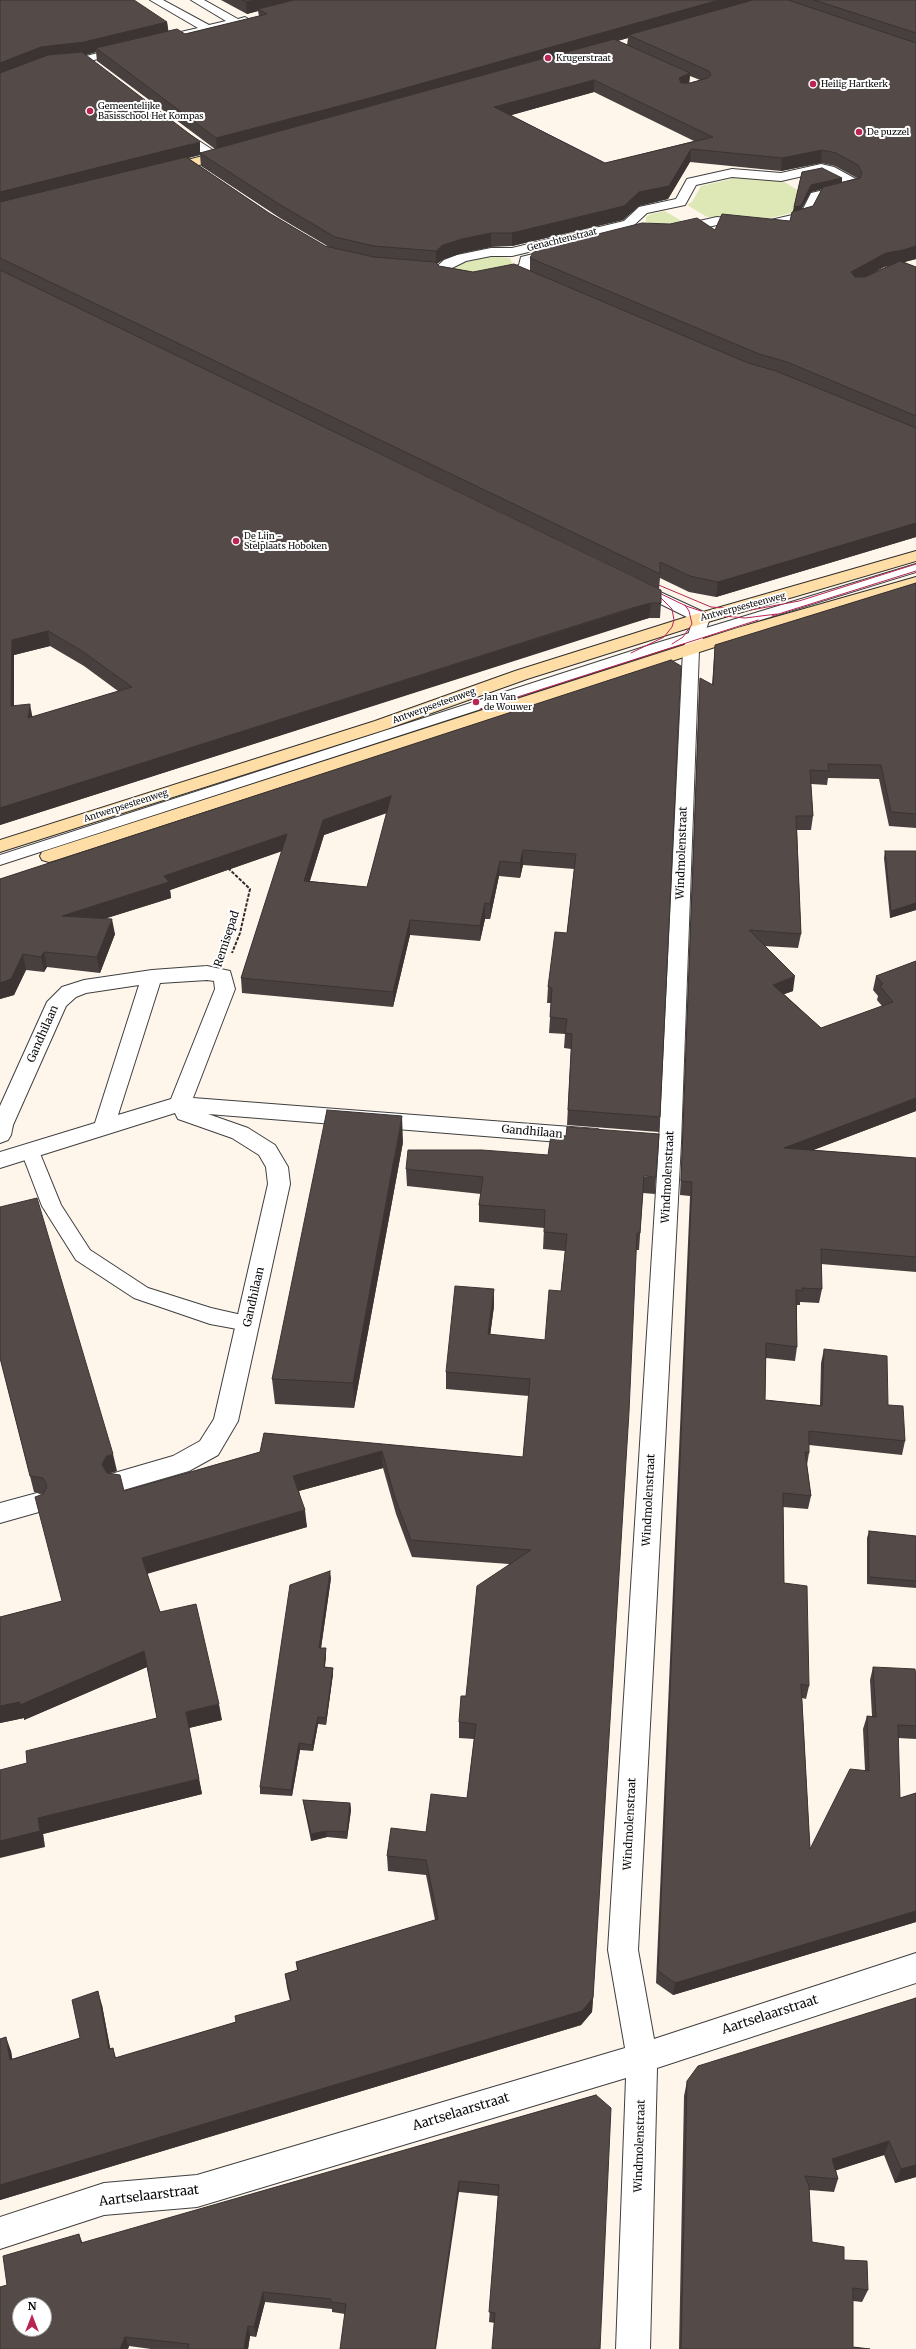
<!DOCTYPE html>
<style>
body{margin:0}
#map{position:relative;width:916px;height:2349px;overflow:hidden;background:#fff6eb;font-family:Merriweather,serif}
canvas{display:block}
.north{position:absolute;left:12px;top:2297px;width:40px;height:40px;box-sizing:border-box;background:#fff;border:1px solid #9e9e9e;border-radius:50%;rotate:0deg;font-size:11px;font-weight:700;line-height:16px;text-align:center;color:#0c0c0c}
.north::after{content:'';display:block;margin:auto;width:14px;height:18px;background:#b92654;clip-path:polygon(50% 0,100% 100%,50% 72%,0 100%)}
</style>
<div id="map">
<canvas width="916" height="2349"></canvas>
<div class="north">N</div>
</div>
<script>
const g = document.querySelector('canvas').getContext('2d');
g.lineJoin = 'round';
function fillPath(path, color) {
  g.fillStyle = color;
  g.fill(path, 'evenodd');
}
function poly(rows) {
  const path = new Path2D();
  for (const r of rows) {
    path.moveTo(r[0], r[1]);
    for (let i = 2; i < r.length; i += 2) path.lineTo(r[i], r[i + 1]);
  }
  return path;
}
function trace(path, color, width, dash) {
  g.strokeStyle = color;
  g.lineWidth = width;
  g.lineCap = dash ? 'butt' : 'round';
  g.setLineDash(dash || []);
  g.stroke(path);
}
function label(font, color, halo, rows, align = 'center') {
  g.font = font + ' Merriweather,serif';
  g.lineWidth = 4;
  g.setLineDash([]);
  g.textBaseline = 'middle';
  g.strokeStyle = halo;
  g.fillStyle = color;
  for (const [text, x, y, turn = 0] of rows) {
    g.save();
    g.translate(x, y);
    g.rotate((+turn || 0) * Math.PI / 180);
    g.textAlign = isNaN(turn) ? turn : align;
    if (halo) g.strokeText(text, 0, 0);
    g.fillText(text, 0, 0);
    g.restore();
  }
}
const green = poly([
 [740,177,783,181,804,194,799,211,759,221,707,217,687,205,692,202,701,186],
 [665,211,685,223,669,227,651,225,646,221,646,217,651,214],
 [489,256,510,258,513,265,479,275,455,269,456,266,461,263]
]);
const path = poly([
 [228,868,250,889,240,933,232,953]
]);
const lane = poly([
 [916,564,916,572,660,651,0,865,0,855,650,645,916,564],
 [30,1144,37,1146,39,1151,61,1205,90,1250,148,1288,211,1308,255,1318,258,1323,255,1328,248,1331,210,1324,134,1298,76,1260,42,1206,21,1151,23,1146,30,1144]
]);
const street = poly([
 [150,0,163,0,209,25,226,21,191,0,204,0,238,19,245,17,250,20,249,22,163,42,159,41,159,37,198,28,150,0],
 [126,46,131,49,130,51,86,62,60,65,54,62,60,59,86,56,126,46],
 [176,126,219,154,221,157,219,160,211,160,172,132,170,130,172,128,176,126],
 [821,164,834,167,856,179,859,187,857,190,820,199,810,219,762,230,717,225,676,234,672,233,670,230,672,227,717,217,762,222,801,213,811,193,846,185,821,172,781,181,732,177,696,185,685,205,647,213,632,227,512,256,491,256,466,261,440,274,433,270,444,260,457,255,491,248,512,248,624,221,639,207,676,199,687,179,732,169,781,173,821,164],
 [558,248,564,252,563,255,532,262,530,270,495,282,488,278,490,275,519,265,521,257,558,248],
 [634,580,708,614,710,618,699,650,681,1143,638,1950,654,2039,916,1953,916,1983,657,2068,650,2349,616,2349,626,2078,197,2207,104,2215,0,2249,0,2217,104,2183,197,2175,625,2048,608,1950,659,1143,683,650,693,620,628,588,626,585,628,582,634,580],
 [207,966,230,971,235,989,193,1098,597,1129,605,1132,608,1137,605,1142,597,1145,208,1114,248,1128,275,1145,288,1167,290,1184,238,1421,218,1455,189,1471,120,1491,111,1488,107,1481,111,1474,173,1456,200,1441,214,1419,268,1184,266,1167,259,1155,232,1138,178,1119,175,1113,0,1168,0,1152,95,1123,139,985,86,993,76,997,66,1006,13,1125,11,1135,8,1140,0,1143,0,1106,47,1002,62,987,84,980,152,970,207,966],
 [207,980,214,981,215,989,171,1099,118,1115,160,983,207,980],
 [37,1493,46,1496,50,1503,46,1510,0,1523,0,1503,37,1493]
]);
const secondary = poly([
 [230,149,234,150,236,153,234,156,164,174,158,170,160,167,230,149],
 [916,551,916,561,708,622,527,679,387,729,0,852,0,840,375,721,515,671,696,614,916,551],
 [916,577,916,587,749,636,56,860,49,862,42,860,40,856,42,852,737,628,916,577]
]);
const tram = poly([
 [649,581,711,607,751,610,799,601,916,564],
 [651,589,686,606,713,615,745,618,777,614],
 [772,616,916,571],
 [672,644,683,637,692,624,689,611,685,605],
 [631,653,664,637,672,627,674,620,672,609,661,598],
 [480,709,758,620]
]);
const wall = poly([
 [0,0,167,22,168,31,185,34,259,16,258,11,247,14,221,0,916,0,916,259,904,262,916,267,916,537,716,597,689,592,660,578,659,589,353,441,661,603,660,618,649,618,631,623,0,825],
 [628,38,627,45,617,41],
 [96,52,97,61,215,149,201,153,85,55],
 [690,76,700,80,689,83],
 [594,92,694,141,605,163,511,115],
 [200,155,201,166,280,218,329,247,325,246,269,213,188,158],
 [690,162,781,171,821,163,835,166,857,178,842,182,842,178,802,172,793,211,790,221,715,230,530,258,530,270,473,272,439,266,437,264,444,259,462,253,491,247,512,246,623,220,639,206,668,199],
 [822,189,813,206,801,209,811,192],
 [890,265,870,274,884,267],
 [50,646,84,666,118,691,32,717,14,706,14,655],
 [916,583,916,828,889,826,879,779,828,778,827,785,811,784,813,816,811,830,797,830,801,934,798,948,764,946,793,991,784,994,821,1028,882,1006,877,1000,878,996,873,990,876,976,916,961,916,1111,813,1150,916,1158,916,1272,821,1264,822,1289,819,1303,800,1302,800,1305,797,1305,797,1347,795,1361,766,1358,765,1400,820,1405,821,1363,824,1349,888,1405,905,1441,902,1455,809,1445,809,1453,807,1465,811,1496,808,1509,783,1507,784,1583,809,1686,806,1699,802,1698,810,1849,865,1770,863,1729,867,1716,872,1716,870,1680,873,1667,916,1677,916,1739,898,1738,900,1798,916,1793,916,1922,673,1995,656,1983,690,1196,680,1195,699,692,700,678,712,685,715,645],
 [671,660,660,1117,659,1132,567,1125,571,1049,564,1048,565,1034,549,1033,551,1003,547,1003,548,987,567,933,574,869,523,865,520,878,499,876,490,919,485,919,480,941,410,935,393,1007,242,993,241,978,282,851,170,890,171,898,104,919,115,934,100,973,47,967,44,972,26,970,14,995,0,999,0,879],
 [387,813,367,887,310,881,324,835],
 [885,851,916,851,916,910,890,918,884,858],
 [403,1142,354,1408,275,1404,272,1379],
 [406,1169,656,1177,655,1194,643,1193,639,1250,636,1250,593,1998,592,2012,581,2025,0,2200,0,2039,11,2051,12,2059,80,2038,102,2005,110,2049,113,2048,116,2058,236,2022,290,2001,287,1988,285,1974,297,1970,296,1962,435,1920,426,1875,388,1871,387,1856,426,1832,467,1798,474,1739,459,1738,459,1722,509,1564,412,1557,396,1514,383,1468,299,1491,307,1527,147,1574,160,1612,222,1720,189,1728,202,1794,43,1834,45,1847,27,1763,157,1718,147,1667,24,1720,24,1718,0,1723,0,1617,62,1601,43,1494,34,1492,0,1358,117,1471,110,1473,124,1491,260,1452,264,1433,523,1457,529,1396,446,1389,446,1372,494,1306,490,1335,545,1340,561,1291,565,1251,543,1249,544,1228,479,1222,479,1205,481,1194,407,1186],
 [869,1531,916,1536,916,1588,867,1584,867,1538],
 [331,1578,321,1648,326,1655,325,1667,333,1668,333,1674,326,1725,318,1724,313,1751,300,1750,292,1796,260,1794,260,1787],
 [303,1800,350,1803,351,1810,347,1839,327,1837,311,1841,304,1807],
 [916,1998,916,2177,895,2183,884,2155,836,2170,838,2179,834,2192,809,2190,812,2242,844,2260,868,2290,862,2302,853,2301,853,2347,870,2349,679,2349,684,2096,687,2081],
 [596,2095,495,2323,489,2322,498,2196,459,2192,345,2314,332,2312,332,2309,265,2302,256,2337,250,2336,248,2349,151,2349,129,2346,128,2349,0,2349,7,2285,83,2243]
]);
const shadedWall = poly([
 [255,0,306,0,258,9,258,11,247,14,246,2],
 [719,0,756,0,628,35,628,38,367,112,217,151,216,138],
 [167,22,169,34,96,48,96,52,86,55,42,60,0,76,0,63,41,47],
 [690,73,689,86,678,91,679,78],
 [594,80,594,92,494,120,494,107],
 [200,142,200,155,0,205,0,192],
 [691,149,690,162,668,199,639,206,623,220,512,246,512,233,639,192],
 [822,150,821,163,781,171,782,158],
 [842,178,842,184,811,192,800,212,793,213,794,207,811,185],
 [491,233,491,247,462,253,444,259,436,264,436,251,443,245,462,239],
 [916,246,916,259,901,263,884,267,850,286,851,272,886,253],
 [916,523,916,537,716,597,718,582],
 [651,603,649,618,0,825,0,808],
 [48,631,50,646,14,655,14,722,11,706,12,640],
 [30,704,33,720,28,718],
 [391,796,392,811,324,835,305,896,304,881,323,820],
 [287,834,288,849,170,890,171,898,65,931,62,916,164,876],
 [523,850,523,865,520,878,520,863],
 [500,861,499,876,490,919,490,904],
 [485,903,485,919,480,941,480,926],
 [916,903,916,910,890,918,891,911],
 [112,919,115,934,100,973,97,957],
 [410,920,410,935,393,1007,393,992],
 [44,952,47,967,44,972,41,957],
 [23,954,26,970,14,995,0,999,0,983],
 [795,976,793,991,771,999,773,985],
 [916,1098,916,1111,782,1162,784,1148],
 [402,1116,403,1142,354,1408,353,1383],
 [494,1289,494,1306,488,1352,488,1334],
 [382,1451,383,1468,295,1492,293,1476],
 [113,1454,117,1471,110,1473,106,1482,102,1465,106,1456],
 [305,1510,307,1527,145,1574,142,1558],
 [330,1571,331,1578,320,1655,319,1648],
 [326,1648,326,1655,324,1674,324,1667],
 [144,1651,147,1667,24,1720,24,1718,0,1723,0,1706],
 [333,1668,333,1674,326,1725,326,1718],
 [219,1704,222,1720,189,1728,186,1712],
 [318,1717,318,1724,313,1751,312,1745],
 [299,1743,300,1750,292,1796,291,1790],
 [199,1779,202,1794,43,1834,45,1847,0,1858,0,1841,38,1818],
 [350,1803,351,1810,347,1839,347,1832],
 [326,1831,327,1837,311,1841,311,1834],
 [916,1911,916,1922,673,1995,675,1983],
 [98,1991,102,2005,113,2063,109,2049],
 [593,1998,592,2012,581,2025,0,2200,0,2185],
 [6,2037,11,2051,15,2073,10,2060],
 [889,2141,884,2155,828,2173,832,2159],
 [916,2165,916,2177,895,2183,901,2169],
 [459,2181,459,2192,436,2349,435,2349],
 [79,2234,83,2244,81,2243],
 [263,2292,265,2302,256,2337,254,2327],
 [248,2326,250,2336,248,2349,244,2349],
 [125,2337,129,2346,128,2349,120,2349]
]);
const building = poly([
 [0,0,134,0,167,22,84,42,41,47,0,63,0,0],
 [242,0,255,0,246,2,242,0],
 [294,0,719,0,366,99,216,138,96,48,177,29,185,34,267,14,258,9,294,0],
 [753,0,788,0,916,43,916,246,903,250,886,253,851,272,855,277,865,277,900,261,916,267,916,416,787,362,759,354,530,258,534,250,642,223,670,224,697,218,715,230,722,214,790,221,792,212,813,206,823,187,860,178,862,173,858,165,836,153,822,150,782,158,691,149,669,186,639,192,624,206,512,233,491,233,462,239,443,245,436,251,374,246,335,237,279,204,200,153,614,39,690,73,679,78,681,83,690,83,708,78,711,75,709,71,628,35,753,0],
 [594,80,713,137,605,163,494,107,594,80],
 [814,0,916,0,916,33,814,0],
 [82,52,200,142,0,192,0,73,48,55,82,52],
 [186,157,269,213,325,246,374,257,435,262,439,266,473,272,514,264,748,363,776,371,916,428,916,523,718,582,690,576,660,562,660,574,0,258,0,202,186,157],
 [822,168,842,178,811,185,801,206,794,207,802,172,822,168],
 [0,270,661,590,661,603,651,603,632,608,0,808,0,270],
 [48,631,82,651,132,687,28,718,30,704,11,706,12,640,48,631],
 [916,583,916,814,891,812,881,765,828,764,829,771,810,770,813,816,796,816,801,934,749,930,795,976,773,985,821,1028,893,1002,880,986,883,984,876,976,916,961,916,1098,784,1148,916,1158,916,1257,821,1249,822,1289,802,1288,802,1291,796,1290,797,1347,766,1343,765,1400,822,1406,824,1349,887,1356,888,1405,903,1406,905,1441,809,1431,809,1453,805,1452,811,1496,783,1493,784,1583,807,1586,809,1686,801,1684,810,1849,850,1769,869,1771,867,1716,876,1717,873,1667,915,1669,916,1677,916,1726,898,1725,900,1798,916,1793,916,1911,675,1983,658,1971,692,1182,681,1181,700,678,713,685,715,645,916,583],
 [671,660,681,666,660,1117,568,1110,572,1034,565,1033,567,1019,550,1017,552,988,548,987,555,932,567,933,576,854,523,850,520,863,500,861,490,904,485,903,480,926,410,920,393,992,241,978,287,834,164,876,169,882,62,916,112,919,97,957,44,952,41,957,23,954,11,979,0,983,0,879,671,660],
 [391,796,367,887,304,881,323,820,391,796],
 [885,851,916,851,916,903,891,911,885,851],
 [327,1110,402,1116,353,1383,272,1379,327,1110],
 [567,1127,659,1134,656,1177,644,1176,640,1233,637,1233,629,1412,593,1998,582,2011,0,2185,0,2039,6,2037,10,2060,80,2038,72,2000,98,1991,109,2049,113,2048,115,2058,236,2022,235,2016,291,2000,285,1974,298,1970,296,1962,438,1919,426,1860,387,1856,391,1828,426,1832,431,1794,467,1798,476,1724,459,1722,461,1696,466,1696,477,1586,531,1550,411,1540,395,1498,382,1451,293,1476,305,1510,142,1558,160,1612,196,1604,219,1704,186,1712,199,1779,38,1818,40,1831,0,1841,0,1770,27,1763,26,1751,157,1718,144,1651,20,1705,20,1702,0,1706,0,1617,62,1601,35,1497,43,1494,47,1486,43,1478,30,1476,0,1358,0,1207,37,1198,113,1454,106,1456,102,1465,107,1473,120,1475,124,1491,260,1452,264,1433,523,1457,530,1379,446,1372,455,1286,494,1289,488,1334,545,1340,549,1290,561,1291,567,1234,544,1232,545,1210,479,1205,483,1177,406,1169,408,1150,482,1150,548,1155,551,1135,566,1136,567,1127],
 [869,1531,916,1536,916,1581,869,1577,869,1531],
 [330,1571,319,1648,326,1648,324,1667,333,1668,326,1718,318,1717,312,1745,299,1743,291,1790,260,1787,290,1585,330,1571],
 [303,1800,350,1803,347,1832,326,1831,311,1834,303,1800],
 [916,1998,916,2165,901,2169,889,2141,832,2159,838,2179,805,2176,809,2186,812,2242,844,2247,844,2260,867,2261,868,2290,853,2288,853,2347,870,2349,681,2349,687,2081,698,2066,916,1998],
 [596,2095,611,2108,600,2349,492,2349,495,2313,489,2312,499,2185,459,2181,435,2349,340,2349,346,2304,331,2302,331,2299,263,2292,254,2327,248,2326,244,2349,188,2349,189,2344,125,2337,120,2349,0,2349,0,2287,7,2285,3,2256,79,2234,81,2243,596,2095],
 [20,2305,44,2305,44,2329,20,2329,20,2305]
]);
const markers = [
 [548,58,4,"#b92654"],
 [813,84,4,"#b92654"],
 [90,111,4,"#b92654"],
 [859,132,4,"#b92654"],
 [236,541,4,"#b92654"],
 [476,702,4,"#b92654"]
];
const farPoinames = [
 ["Krugerstraat",556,58],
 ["Heilig Hartkerk",821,84],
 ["Gemeentelijke",98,106],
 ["Basisschool Het Kompas",98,116],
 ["De puzzel",867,132],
 ["De Lijn -",244,536],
 ["Stelplaats Hoboken",244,546],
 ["Jan Van",484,697],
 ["de Wouwer",484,707]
];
const farStreetnames = [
 ["Genachtenstraat",562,240,-14],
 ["Antwerpsesteenweg",743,607,-15],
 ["Antwerpsesteenweg",434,706,-20],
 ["Antwerpsesteenweg",126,806,-18]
];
const streetNames = [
 ["Windmolenstraat",682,853,-88],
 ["Remisepad",227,939,-72],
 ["Gandhilaan",43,1034,-66],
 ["Gandhilaan",532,1132,5],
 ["Windmolenstraat",668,1177,-87],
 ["Gandhilaan",254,1297,-77],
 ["Windmolenstraat",649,1500,-87],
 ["Windmolenstraat",630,1824,-87],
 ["Windmolenstraat",640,2146,-88]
];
const nearStreetnames = [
 ["Aartselaarstraat",770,2015,-18],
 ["Aartselaarstraat",461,2112,-17],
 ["Aartselaarstraat",149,2196,-7]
];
fillPath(green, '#dde8b6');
trace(lane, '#3f3f3f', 2);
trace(street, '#3f3f3f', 2);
trace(secondary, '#2e2e2e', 2);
trace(path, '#2e2e2e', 2, [3.5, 1.5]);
fillPath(lane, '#fff');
fillPath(street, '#fff');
fillPath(secondary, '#fedda6');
trace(tram, '#b92654', 1);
fillPath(wall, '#48403e');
fillPath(shadedWall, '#3b3432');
fillPath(building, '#544a48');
trace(building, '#3b3432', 1);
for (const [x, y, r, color] of markers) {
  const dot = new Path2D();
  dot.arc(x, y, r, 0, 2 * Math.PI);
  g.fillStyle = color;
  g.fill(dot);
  trace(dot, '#fff', 1.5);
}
label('9px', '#0c0c0c', '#fff', farPoinames, 'left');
label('9px', '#0c0c0c', '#fff', farStreetnames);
label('11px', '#0c0c0c', '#fff', streetNames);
label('13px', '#0c0c0c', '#fff', nearStreetnames);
</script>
